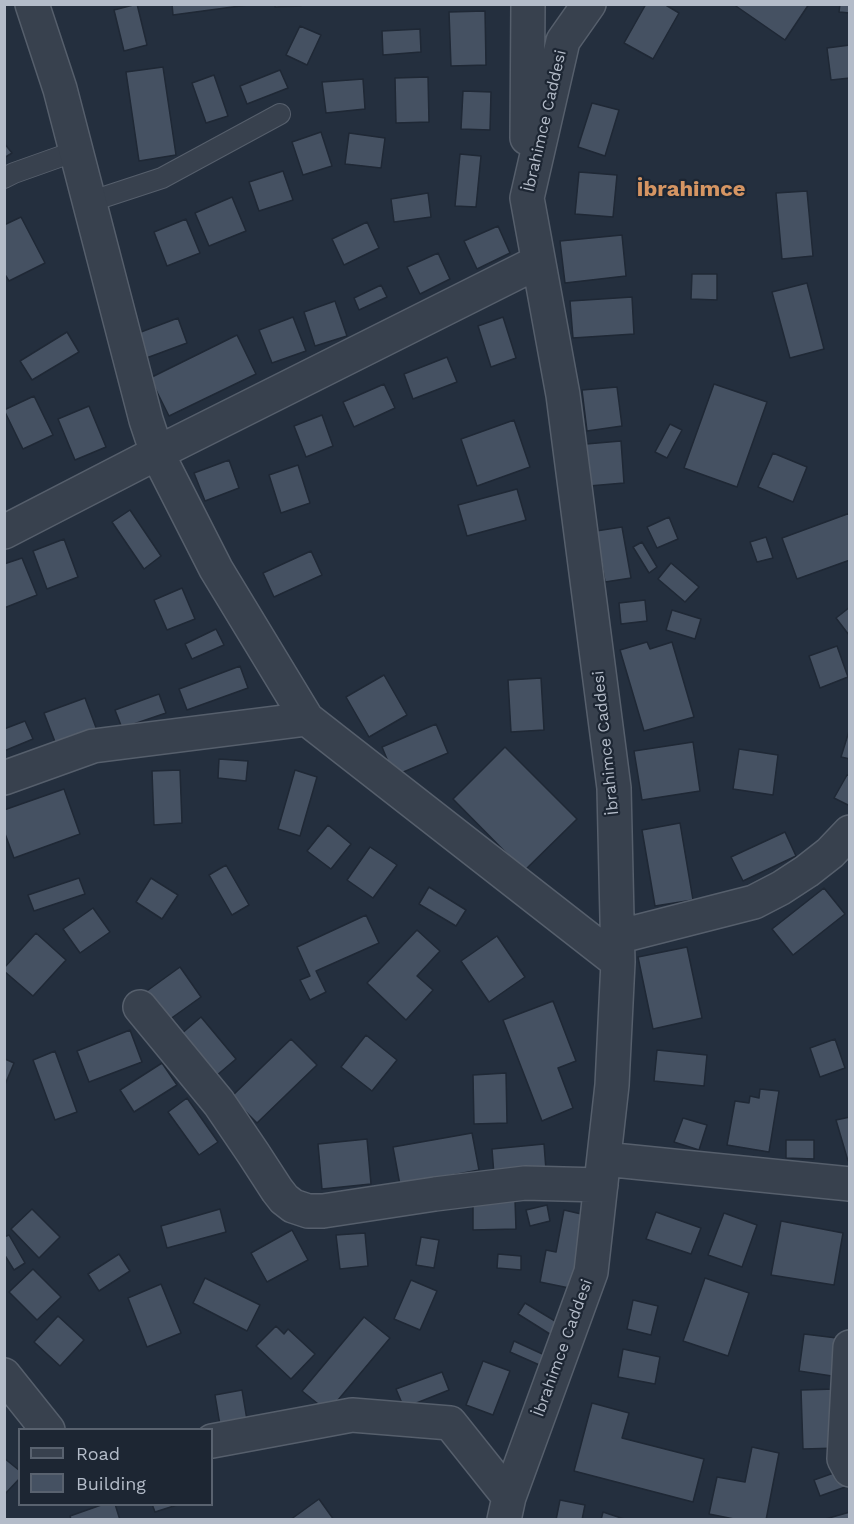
<!DOCTYPE html>
<meta charset="utf-8">
<style>
body{margin:0}
#map{position:relative;width:854px;height:1524px;overflow:hidden;background:#242f3e;font-family:"Work Sans",sans-serif}
canvas{display:block}
.frame{position:absolute;inset:0;border:6px solid #b4bcc9;pointer-events:none}
.legend{position:absolute;left:18px;top:1428px;width:195px;height:78px;box-sizing:border-box;background:#1d2633;border:2px solid #59626f;margin:0;padding:8px 10px;list-style:none;font-size:18px;color:#b4bcc9}
.legend li{display:flex;align-items:center;gap:12px;height:30px}
.legend b{width:30px;border:2px solid #59626f}
</style>
<div id="map">
<canvas width="854" height="1524"></canvas>
<div class="frame"></div>
<ul class="legend">
<li><b style="height:8px;background:#38414e"></b>Road</li>
<li><b style="height:16px;background:#455162"></b>Building</li>
</ul>
</div>
<script>
const g = document.querySelector('canvas').getContext('2d');
g.lineJoin = 'round';
function fillPath(path, color) {
  g.fillStyle = color;
  g.fill(path, 'evenodd');
}
function poly(rows) {
  const path = new Path2D();
  for (const r of rows) {
    path.moveTo(r[0], r[1]);
    for (let i = 2; i < r.length; i += 2) path.lineTo(r[i], r[i + 1]);
  }
  return path;
}
function trace(path, color, width, dash) {
  g.strokeStyle = color;
  g.lineWidth = width;
  g.lineCap = dash ? 'butt' : 'round';
  g.setLineDash(dash || []);
  g.stroke(path);
}
function label(font, color, halo, rows, align = 'center') {
  g.font = font + ' "Work Sans",sans-serif';
  g.lineWidth = 4.5;
  g.setLineDash([]);
  g.textBaseline = 'middle';
  g.strokeStyle = halo;
  g.fillStyle = color;
  for (const [text, x, y, turn = 0] of rows) {
    g.save();
    g.translate(x, y);
    g.rotate((+turn || 0) * Math.PI / 180);
    g.textAlign = isNaN(turn) ? turn : align;
    if (halo) g.strokeText(text, 0, 0);
    g.fillText(text, 0, 0);
    g.restore();
  }
}
const building = poly([
 [137,4,147,45,124,51,114,10,137,4],
 [172,4,255,4,173,15,172,4],
 [275,4,301,4,301,6,275,7,275,4],
 [646,4,664,4,679,13,653,59,624,43,646,4],
 [733,4,809,4,785,40,733,4],
 [840,4,850,4,850,13,839,12,840,4],
 [485,11,486,65,451,66,449,12,485,11],
 [300,26,321,35,307,65,286,55,300,26],
 [420,29,421,52,383,55,382,31,420,29],
 [850,45,850,78,831,80,827,48,850,45],
 [163,67,176,155,139,161,126,72,163,67],
 [280,70,288,88,247,104,240,86,280,70],
 [214,75,228,116,206,123,192,83,214,75],
 [428,77,429,122,396,123,395,78,428,77],
 [363,79,365,109,326,113,322,82,363,79],
 [463,91,491,92,490,130,461,129,463,91],
 [592,103,619,110,605,156,578,147,592,103],
 [321,132,332,166,303,175,292,142,321,132],
 [349,133,385,138,381,168,345,164,349,133],
 [4,143,12,153,4,158,4,143],
 [460,154,481,156,476,207,455,206,460,154],
 [283,171,293,200,259,211,249,182,283,171],
 [579,172,617,175,613,217,575,214,579,172],
 [807,191,813,256,782,259,776,193,807,191],
 [428,193,431,217,394,222,391,199,428,193],
 [232,197,246,231,209,246,195,213,232,197],
 [21,217,45,263,9,281,4,273,4,225,21,217],
 [186,219,200,253,167,266,154,232,186,219],
 [367,222,379,248,344,265,332,239,367,222],
 [498,226,510,253,477,269,464,241,498,226],
 [622,235,626,276,565,283,560,241,622,235],
 [438,253,450,279,420,294,407,267,438,253],
 [692,274,717,274,717,300,691,299,692,274],
 [807,283,824,349,790,358,772,292,807,283],
 [381,285,387,297,359,310,354,298,381,285],
 [632,297,634,334,573,338,570,301,632,297],
 [335,301,347,336,315,346,304,312,335,301],
 [293,317,306,351,272,363,259,330,293,317],
 [503,317,516,358,491,367,478,326,503,317],
 [178,318,187,343,141,360,133,335,178,318],
 [67,332,79,352,32,380,20,361,67,332],
 [237,335,256,374,169,416,150,378,237,335],
 [447,357,457,382,413,399,404,374,447,357],
 [384,384,395,408,354,427,343,402,384,384],
 [714,384,767,402,737,487,684,468,714,384],
 [617,387,622,426,587,431,582,390,617,387],
 [34,396,53,435,23,449,4,410,34,396],
 [89,406,106,447,75,460,58,419,89,406],
 [322,415,333,446,306,457,294,426,322,415],
 [514,420,530,467,477,486,461,439,514,420],
 [670,424,682,430,667,458,655,452,670,424],
 [621,441,624,483,589,486,586,444,621,441],
 [773,453,807,467,793,502,758,487,773,453],
 [229,460,239,488,205,501,194,473,229,460],
 [298,465,310,503,281,513,269,475,298,465],
 [517,489,526,520,467,536,458,505,517,489],
 [130,510,161,556,144,569,112,522,130,510],
 [850,513,850,560,797,579,782,538,850,513],
 [669,517,678,539,657,548,647,527,669,517],
 [622,527,631,578,605,582,596,531,622,527],
 [766,537,773,558,757,562,750,542,766,537],
 [64,539,78,577,47,589,33,551,64,539],
 [642,542,657,567,649,573,633,547,642,542],
 [311,551,322,575,274,597,263,573,311,551],
 [22,558,37,595,4,608,4,564,22,558],
 [671,563,699,587,685,602,658,579,671,563],
 [182,588,195,619,167,630,154,600,182,588],
 [645,600,647,621,621,624,619,603,645,600],
 [850,607,850,634,849,635,836,618,850,607],
 [672,610,701,619,695,639,666,630,672,610],
 [216,629,224,645,192,659,185,644,216,629],
 [647,642,650,649,672,642,694,717,644,731,620,650,647,642],
 [837,646,848,677,820,688,809,656,837,646],
 [240,666,248,688,187,710,179,689,240,666],
 [384,675,407,715,369,737,346,697,384,675],
 [541,678,544,730,511,732,508,680,541,678],
 [159,694,166,713,122,728,115,710,159,694],
 [85,698,98,733,57,747,44,713,85,698],
 [25,721,33,739,4,751,4,729,25,721],
 [436,724,448,753,394,776,382,747,436,724],
 [850,728,850,759,841,757,850,728],
 [693,742,700,791,642,800,634,751,693,742],
 [505,747,577,819,524,871,453,799,505,747],
 [739,749,778,755,773,795,733,789,739,749],
 [219,759,248,761,246,781,218,778,219,759],
 [180,770,182,823,154,825,152,771,180,770],
 [295,770,317,777,300,836,278,829,295,770],
 [847,775,850,776,850,806,834,798,847,775],
 [64,789,80,834,14,858,4,831,4,810,64,789],
 [680,823,693,900,655,906,642,830,680,823],
 [328,825,351,844,331,869,307,851,328,825],
 [785,832,796,856,743,881,731,857,785,832],
 [370,847,397,865,373,898,347,880,370,847],
 [226,865,249,905,232,915,209,875,226,865],
 [79,878,85,894,34,911,28,895,79,878],
 [151,878,178,895,162,919,136,902,151,878],
 [429,887,466,910,456,926,419,904,429,887],
 [824,888,845,914,793,955,772,929,824,888],
 [93,908,110,932,80,953,63,929,93,908],
 [366,915,379,943,316,971,326,992,310,1000,300,980,310,976,297,947,366,915],
 [417,930,440,951,417,976,433,990,406,1020,367,983,417,930],
 [36,933,66,960,33,996,4,971,4,968,36,933],
 [497,936,525,977,489,1002,461,961,497,936],
 [687,947,702,1018,653,1029,638,957,687,947],
 [180,967,201,997,166,1022,144,993,180,967],
 [553,1001,576,1061,558,1068,573,1108,542,1121,503,1020,553,1001],
 [201,1017,236,1059,216,1076,180,1035,201,1017],
 [130,1030,142,1062,89,1082,77,1051,130,1030],
 [366,1035,397,1060,372,1091,341,1067,366,1035],
 [291,1039,317,1065,257,1123,231,1097,291,1039],
 [835,1039,845,1068,820,1077,810,1048,835,1039],
 [657,1050,707,1055,704,1086,654,1081,657,1050],
 [55,1051,77,1112,55,1120,33,1060,55,1051],
 [5,1059,14,1063,4,1087,4,1060,5,1059],
 [162,1063,177,1085,134,1112,120,1090,162,1063],
 [506,1073,507,1123,474,1124,473,1075,506,1073],
 [760,1089,779,1091,769,1152,727,1145,735,1101,749,1103,750,1096,759,1098,760,1089],
 [187,1098,218,1142,199,1155,168,1112,187,1098],
 [850,1117,850,1160,848,1161,836,1120,850,1117],
 [683,1118,707,1125,699,1150,674,1142,683,1118],
 [472,1133,479,1170,400,1185,393,1147,472,1133],
 [367,1139,371,1184,322,1189,318,1144,367,1139],
 [786,1140,814,1140,814,1159,786,1158,786,1140],
 [544,1144,546,1170,494,1175,492,1149,544,1144],
 [515,1200,516,1229,473,1230,473,1202,515,1200],
 [547,1205,550,1221,530,1226,526,1210,547,1205],
 [32,1209,60,1237,39,1258,11,1229,32,1209],
 [220,1209,226,1232,167,1248,161,1226,220,1209],
 [564,1210,590,1216,574,1289,540,1282,546,1250,556,1252,564,1210],
 [656,1212,701,1228,691,1254,646,1239,656,1212],
 [724,1213,757,1225,742,1267,708,1255,724,1213],
 [781,1221,843,1233,834,1285,771,1275,781,1221],
 [292,1230,308,1260,267,1282,251,1253,292,1230],
 [365,1233,368,1266,340,1269,336,1235,365,1233],
 [9,1235,25,1263,14,1270,4,1254,4,1237,9,1235],
 [421,1237,439,1240,434,1268,416,1265,421,1237],
 [119,1254,130,1271,99,1291,88,1274,119,1254],
 [498,1254,521,1256,521,1270,497,1268,498,1254],
 [33,1269,61,1297,37,1320,9,1292,33,1269],
 [205,1278,260,1305,247,1331,193,1303,205,1278],
 [705,1278,749,1293,728,1356,683,1341,705,1278],
 [411,1280,437,1291,420,1330,394,1319,411,1280],
 [161,1284,181,1333,147,1347,128,1298,161,1284],
 [633,1300,658,1306,651,1335,627,1329,633,1300],
 [525,1303,560,1324,553,1336,518,1314,525,1303],
 [58,1316,84,1340,60,1366,34,1342,58,1316],
 [364,1317,390,1338,328,1412,302,1391,364,1317],
 [276,1326,284,1334,288,1329,315,1354,291,1379,256,1346,276,1326],
 [804,1334,837,1338,832,1376,799,1371,804,1334],
 [514,1341,549,1357,544,1367,510,1352,514,1341],
 [623,1349,660,1357,655,1384,618,1377,623,1349],
 [483,1361,510,1371,493,1415,466,1405,483,1361],
 [442,1372,449,1390,404,1408,396,1389,442,1372],
 [836,1389,839,1448,803,1449,801,1390,836,1389],
 [242,1390,249,1432,222,1437,215,1395,242,1390],
 [592,1403,629,1413,622,1438,704,1459,693,1502,574,1471,592,1403],
 [752,1447,779,1453,766,1520,739,1520,709,1514,717,1477,745,1482,752,1447],
 [4,1458,20,1471,20,1478,4,1495,4,1458],
 [842,1470,848,1486,820,1496,814,1480,842,1470],
 [319,1499,334,1520,290,1520,319,1499],
 [560,1500,585,1505,582,1520,556,1520,560,1500],
 [104,1504,115,1504,120,1520,71,1520,70,1516,104,1504],
 [152,1504,177,1504,177,1505,155,1512,152,1504],
 [603,1512,627,1520,601,1520,603,1512],
 [850,1512,850,1520,822,1520,850,1512]
]);
const service = poly([
 [4,178,14,173,76,151],
 [89,202,162,178,280,114]
]);
const minor = poly([
 [32,4,60,89,146,420,157,453,216,569,307,719,618,962],
 [527,138,528,4],
 [4,532,157,453,538,262],
 [4,778,93,746,307,719],
 [617,937,754,902,781,888,807,871,830,853,850,832],
 [140,1007,219,1103,253,1153,277,1190,284,1199,293,1206,308,1211,323,1211,435,1194,525,1183,601,1185],
 [604,1159,850,1184],
 [850,1347,844,1459,850,1470],
 [4,1375,48,1430],
 [212,1441,352,1415,450,1423,509,1497],
 [504,1520,509,1497,591,1272,612,1085,618,962,614,788,563,395,527,198,563,41,589,4]
]);
const streetNames = [
 ["İbrahimce Caddesi",545,121,-77],
 ["İbrahimce Caddesi",606,743,-96],
 ["İbrahimce Caddesi",563,1348,-70]
];
const districtNames = [
 ["İbrahimce",691,190]
];
fillPath(building, '#455162');
trace(building, '#1f2835', 1.5);
trace(service, '#565f6c', 22);
trace(minor, '#565f6c', 36);
trace(service, '#38414e', 20);
trace(minor, '#38414e', 33);
label('16px', '#b4bcc9', '#1d2633', streetNames);
label('bold 22px', '#d59563', '#1d2633', districtNames);
</script>
